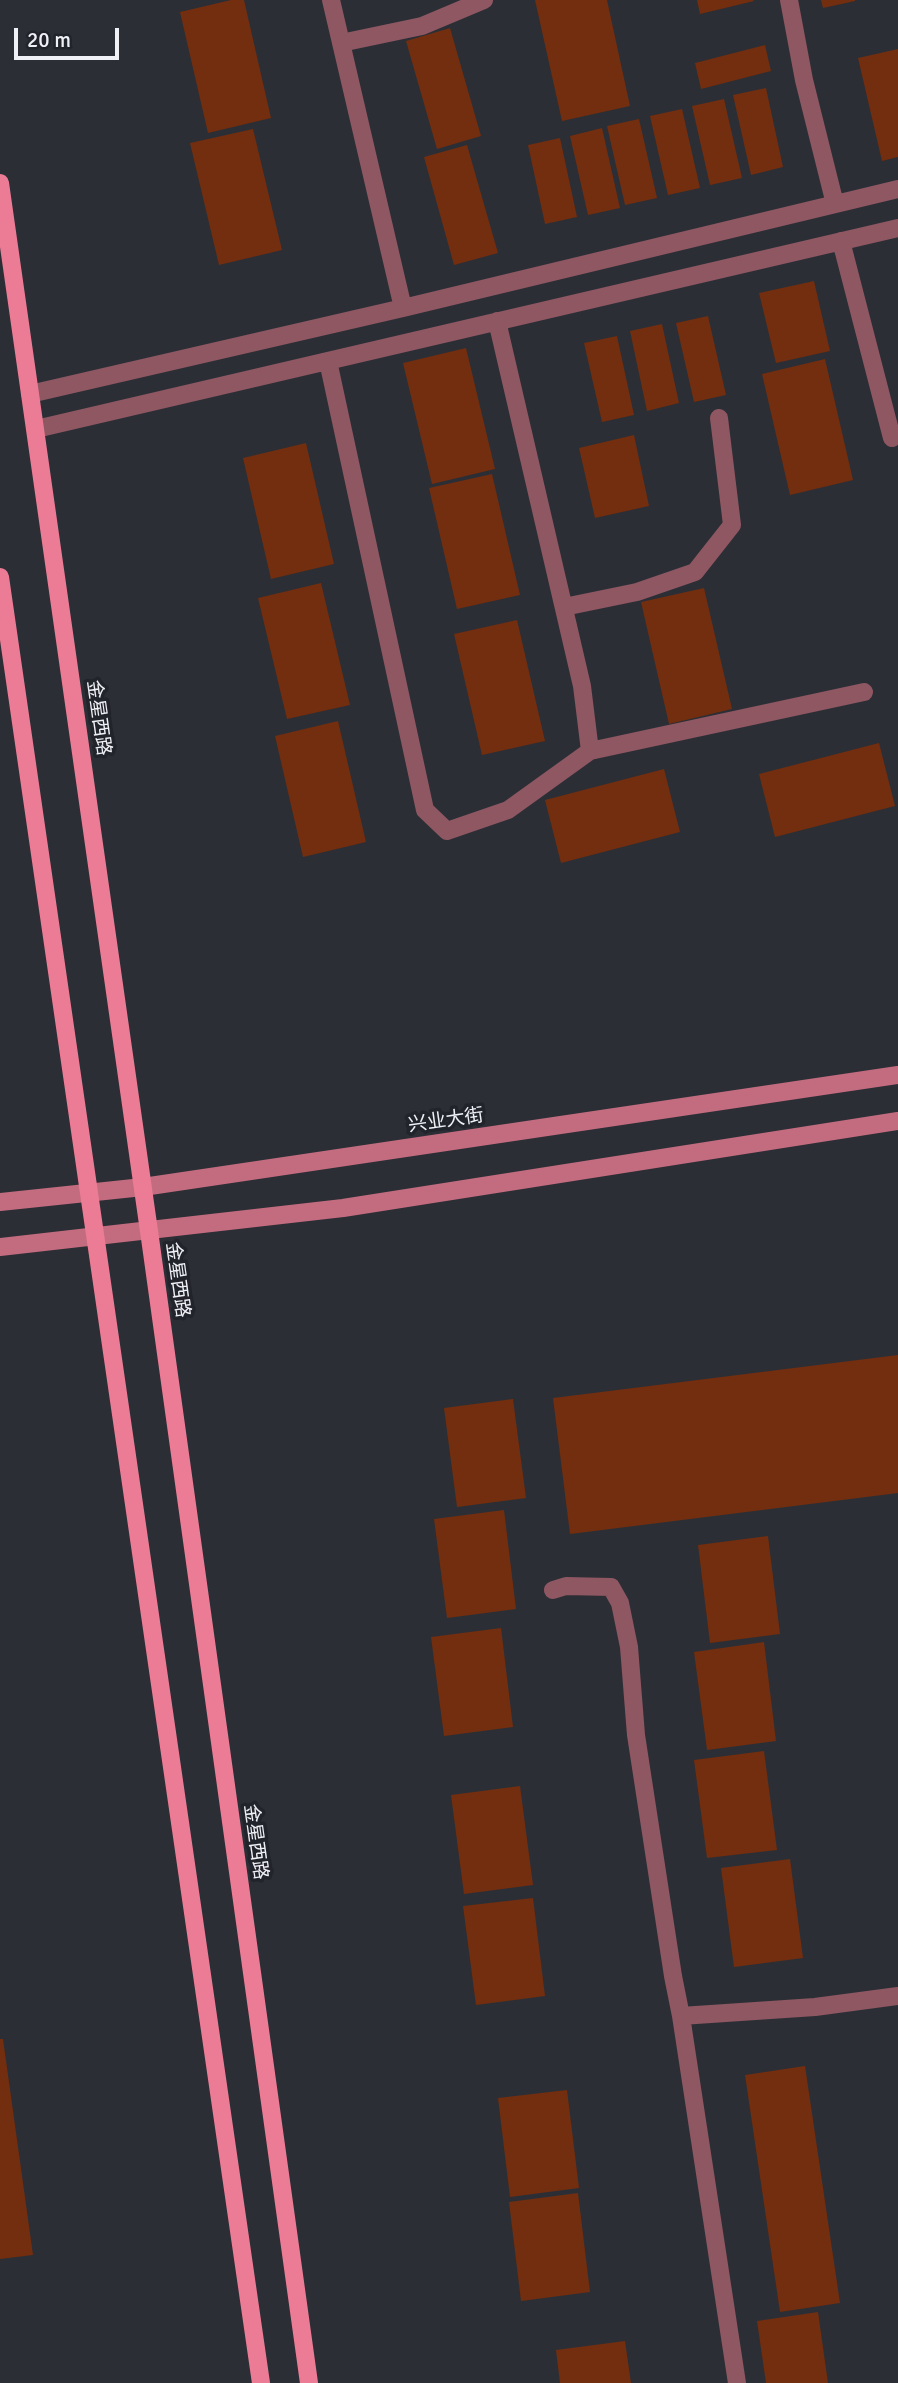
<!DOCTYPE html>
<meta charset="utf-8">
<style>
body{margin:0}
#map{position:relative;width:898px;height:2383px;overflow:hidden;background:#2c2e36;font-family:Signika,sans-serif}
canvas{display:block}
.scale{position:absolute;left:14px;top:28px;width:105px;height:32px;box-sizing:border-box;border:4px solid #eff1f6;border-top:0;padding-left:9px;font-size:21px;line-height:24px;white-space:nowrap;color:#eff1f6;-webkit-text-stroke:5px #22242c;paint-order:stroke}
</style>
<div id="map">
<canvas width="898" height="2383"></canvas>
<div class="scale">20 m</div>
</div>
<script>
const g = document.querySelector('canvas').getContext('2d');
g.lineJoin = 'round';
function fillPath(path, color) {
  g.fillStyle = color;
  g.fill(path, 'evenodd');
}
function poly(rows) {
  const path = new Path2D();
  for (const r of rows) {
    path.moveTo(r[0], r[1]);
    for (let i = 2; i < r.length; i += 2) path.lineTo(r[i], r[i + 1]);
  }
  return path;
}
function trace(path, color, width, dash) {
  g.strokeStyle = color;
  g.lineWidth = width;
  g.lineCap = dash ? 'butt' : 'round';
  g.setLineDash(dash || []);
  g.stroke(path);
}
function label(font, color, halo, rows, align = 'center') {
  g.font = font + ' Signika,"Noto Sans SC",sans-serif';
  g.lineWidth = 7;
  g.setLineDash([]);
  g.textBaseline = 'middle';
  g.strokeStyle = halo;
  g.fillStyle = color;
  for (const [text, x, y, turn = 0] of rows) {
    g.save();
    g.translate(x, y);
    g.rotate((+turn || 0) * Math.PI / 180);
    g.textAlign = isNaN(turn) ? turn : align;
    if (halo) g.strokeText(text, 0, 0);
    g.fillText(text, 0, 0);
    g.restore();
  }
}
const building = poly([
 [231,0,244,0,271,118,208,133,180,12],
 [535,0,607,0,630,106,562,121],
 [697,0,753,0,754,1,700,14],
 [821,0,855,0,855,1,823,8],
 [450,28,481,136,437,149,406,41],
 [765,45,771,71,701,89,695,63],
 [898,49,898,157,882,161,858,58],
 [766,88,783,167,751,175,733,95],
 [724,99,742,178,710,185,692,106],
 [682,109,700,188,668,195,650,116],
 [639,119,657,198,625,205,607,126],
 [602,128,620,208,588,215,570,136],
 [253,129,282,250,219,265,190,143],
 [560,138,577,217,545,224,528,145],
 [467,145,498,253,454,265,424,157],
 [814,281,830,351,776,363,759,293],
 [708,316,726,395,694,402,676,323],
 [662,324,679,403,647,411,630,331],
 [617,336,634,415,602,422,584,343],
 [466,348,495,469,432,484,403,363],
 [825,359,853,480,790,495,762,374],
 [634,435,649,506,595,518,579,448],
 [306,443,334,564,271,579,243,458],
 [492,474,520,595,457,609,429,488],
 [321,583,350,705,287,719,258,598],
 [704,588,732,709,669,724,641,602],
 [517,620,545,741,482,755,454,634],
 [338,721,366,842,303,857,275,736],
 [879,743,895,806,775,837,759,774],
 [664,769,680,832,561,863,545,800],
 [898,1355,898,1493,570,1534,553,1398],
 [513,1399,526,1498,457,1507,444,1408],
 [504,1510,516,1609,447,1618,434,1519],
 [768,1536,780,1634,710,1643,698,1545],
 [501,1628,513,1727,444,1736,431,1637],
 [764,1642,776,1741,707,1750,694,1652],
 [764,1751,777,1850,707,1858,694,1760],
 [520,1786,533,1885,464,1894,451,1795],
 [790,1859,803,1958,734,1967,721,1868],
 [533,1898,545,1996,476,2005,463,1906],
 [0,2039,3,2039,33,2255,0,2259],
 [805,2066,840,2303,780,2312,745,2075],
 [567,2090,579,2188,510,2197,498,2098],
 [578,2193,590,2292,521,2301,509,2202],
 [818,2312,828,2383,766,2383,757,2321],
 [625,2341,631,2383,560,2383,556,2350]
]);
const lane = poly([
 [331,0,403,308],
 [789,0,804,80,835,204],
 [341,43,422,26,484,0],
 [841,241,892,438],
 [328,361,425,810,447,831,508,810,590,751,582,686,497,321],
 [30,394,403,308,898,189],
 [36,429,898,228],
 [564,607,637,592,695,572,732,525,719,418],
 [590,751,864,692],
 [553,1590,566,1586,611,1587,620,1603,629,1647,636,1735,673,1976,681,2016,815,2007,898,1996],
 [681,2016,737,2383]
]);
const secondary = poly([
 [0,1202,143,1187,898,1075],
 [0,1247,343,1208,898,1121]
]);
const primary = poly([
 [0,183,149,1231,309,2383],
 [0,577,261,2383]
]);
const streetNames = [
 ["金星西路",98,718,82],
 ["兴业大街",446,1121,-8],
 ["金星西路",177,1280,82],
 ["金星西路",255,1842,82]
];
fillPath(building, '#722e0e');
trace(lane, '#8e5762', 18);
trace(secondary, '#c46c7f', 18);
trace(primary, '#ec7c95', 18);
label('19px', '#eff1f6', '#22242c', streetNames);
</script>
